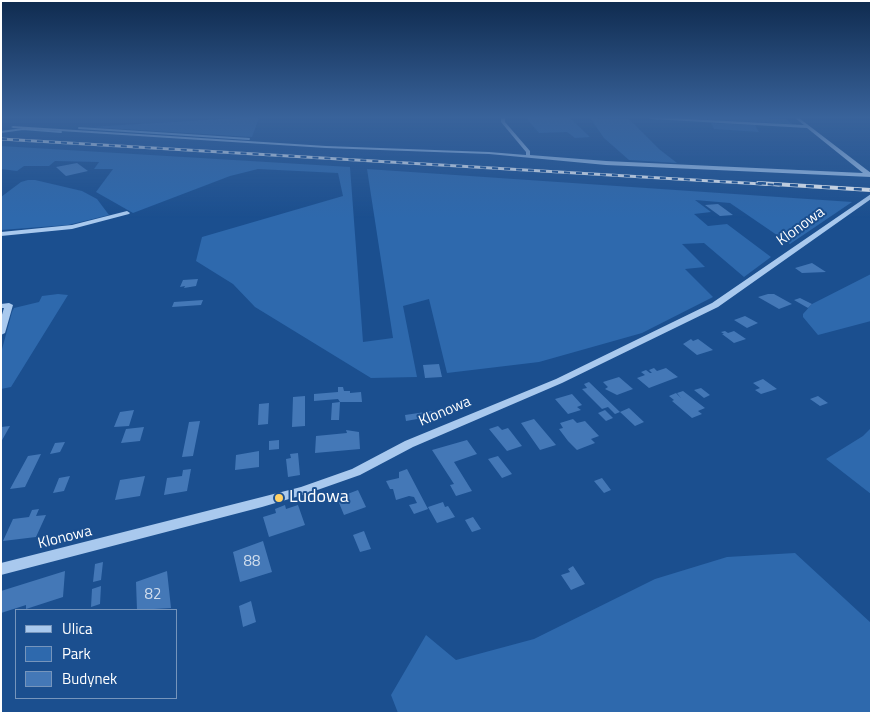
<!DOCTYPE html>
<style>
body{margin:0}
#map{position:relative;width:872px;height:714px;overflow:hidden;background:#1b4f8f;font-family:"Titillium Web",sans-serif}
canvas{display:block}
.frame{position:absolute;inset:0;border:2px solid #fff;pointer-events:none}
.legend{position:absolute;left:15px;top:609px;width:162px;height:90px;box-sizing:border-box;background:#1b4f8f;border:1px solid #7695bc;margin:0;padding:6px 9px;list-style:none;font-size:15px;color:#fff}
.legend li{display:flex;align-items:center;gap:10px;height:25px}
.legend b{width:25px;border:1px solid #7695bc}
</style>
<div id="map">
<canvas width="872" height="714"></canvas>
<div class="frame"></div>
<ul class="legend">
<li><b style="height:6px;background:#a9c9ee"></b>Ulica</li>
<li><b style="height:14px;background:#2e69ad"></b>Park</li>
<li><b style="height:14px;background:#4478b7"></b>Budynek</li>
</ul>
</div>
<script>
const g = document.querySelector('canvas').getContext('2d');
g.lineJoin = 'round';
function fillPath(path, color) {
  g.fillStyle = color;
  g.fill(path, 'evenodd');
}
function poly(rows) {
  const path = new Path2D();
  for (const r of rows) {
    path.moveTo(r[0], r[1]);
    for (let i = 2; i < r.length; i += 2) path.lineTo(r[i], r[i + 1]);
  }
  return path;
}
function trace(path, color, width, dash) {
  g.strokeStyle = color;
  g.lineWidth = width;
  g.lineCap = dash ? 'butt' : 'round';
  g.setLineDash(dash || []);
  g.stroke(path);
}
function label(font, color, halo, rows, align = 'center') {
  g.font = font + ' "Titillium Web",sans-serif';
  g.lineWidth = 4;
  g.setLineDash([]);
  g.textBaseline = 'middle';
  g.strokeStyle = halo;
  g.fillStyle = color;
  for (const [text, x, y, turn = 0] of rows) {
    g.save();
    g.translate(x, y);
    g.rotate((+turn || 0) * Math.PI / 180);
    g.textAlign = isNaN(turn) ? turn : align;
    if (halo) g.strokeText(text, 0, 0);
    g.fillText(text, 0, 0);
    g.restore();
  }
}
const green = poly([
 [239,118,259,118,252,137,89,127],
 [526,118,570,118,590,137,575,138,567,132,539,133],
 [590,118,629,119,659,149,677,163,629,160,604,138],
 [674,118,764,118,786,119,792,124],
 [711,123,755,125,759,132,714,129],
 [1,146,350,167,363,342,393,338,367,169,852,202,790,244,730,203,695,200,711,212,694,214,708,226,727,224,771,257,744,277,704,243,682,244,705,267,685,269,713,297,642,333,539,362,447,373,429,299,403,306,417,377,371,378,255,307,233,284,196,261,202,237,343,196,338,173,258,169,230,176,133,213,96,192,113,169,94,169,99,162,55,161,49,166,24,166,17,171,1,169],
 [28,180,35,180,82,191,97,199,109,215,68,225,1,230,1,197,21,182],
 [871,274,871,321,818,335,803,317,803,314,812,304],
 [58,294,68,295,11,387,1,389,1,353,12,312,14,308,39,302,42,296],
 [871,428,871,494,826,459,863,436],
 [795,553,871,623,871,713,398,713,391,695,426,635,456,660,534,639,655,579,727,557]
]);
const stream = poly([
 [79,128,249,139],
 [1,132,23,129,61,132]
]);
const building = poly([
 [77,163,88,171,66,176,56,167],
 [718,204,733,215,720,216,705,205],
 [812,263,826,272,802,273,795,268],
 [198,279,196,286,184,288,185,286,180,287,183,280],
 [768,294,774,294,792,304,779,309,758,297],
 [800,298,812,304,808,308,794,300],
 [203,300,201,305,172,307,174,302],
 [745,316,758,323,747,328,734,320],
 [725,331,728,333,734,331,746,339,734,343,722,334,724,334,721,332],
 [691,339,693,341,698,339,713,350,697,355,683,344],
 [439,364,442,377,425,378,423,365],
 [654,368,657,371,666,368,678,377,649,388,637,378,645,375,641,372,646,370,650,373,652,373,649,370],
 [619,377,633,389,617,395,605,389,608,387,603,382],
 [763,379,777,389,761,394,755,390,760,388,753,383],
 [589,382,620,412,629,408,644,422,635,426,620,412,615,414,608,407,602,409,582,389,587,388,584,384],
 [338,387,343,387,344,391,350,391,350,393,361,392,362,402,340,402,339,420,331,420,332,403,340,402,338,399,314,401,314,394,338,392],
 [701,388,710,395,704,398,694,390],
 [683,391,705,408,698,411,702,414,692,418,672,401,674,400,669,396,676,393,681,398,677,393],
 [572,394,582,405,577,407,581,410,568,414,555,399],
 [305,396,305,426,292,427,293,397],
 [818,396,828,403,820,406,810,399],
 [269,403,268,424,258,425,259,404],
 [134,410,129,426,114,427,120,412],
 [605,410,613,418,606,421,598,413],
 [432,411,434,416,406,421,405,415],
 [534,419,556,445,540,450,521,423],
 [573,419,577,423,585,421,599,436,591,439,595,443,577,450,568,441,559,429,563,428,560,423],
 [200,421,193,456,182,457,189,422],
 [10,426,1,442,1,427],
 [498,426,502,430,508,428,522,446,507,451,489,429],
 [144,427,140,441,121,443,126,429],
 [346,430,359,432,360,449,315,453,316,436,347,433],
 [279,440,279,449,269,450,269,441],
 [467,440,477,454,454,462,472,491,456,496,450,485,454,484,432,450],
 [65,442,60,452,50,454,55,443],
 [259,451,259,467,235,470,236,455],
 [298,453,300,475,288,477,286,459,291,458,290,454],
 [41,454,25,487,10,489,28,456],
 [498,456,512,474,502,478,488,459],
 [191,469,187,491,164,495,167,478,182,476,183,470],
 [407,469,428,509,414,514,409,505,417,503,414,497,409,496,396,500,393,489,390,489,386,481,399,478,399,472],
 [70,476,64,491,53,493,59,478],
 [145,476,140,496,115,500,120,480],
 [602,478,611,490,604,493,594,481],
 [358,490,366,507,344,515,337,498],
 [443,502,445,507,448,506,455,517,437,523,428,507],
 [285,505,286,509,298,505,305,525,269,537,263,517,276,513,275,509],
 [39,509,36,516,46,515,36,537,3,541,13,519,29,517,32,510],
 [473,517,481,529,472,532,465,520],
 [364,531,371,549,360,552,353,535],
 [263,541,272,572,240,582,233,552],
 [103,562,101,580,93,582,95,564],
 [573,566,585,584,571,590,561,575,570,572,568,569],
 [65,571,63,597,26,609,26,605,1,613,1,591],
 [167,571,171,608,137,610,136,582],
 [101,586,100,604,91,607,92,589],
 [251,601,256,622,243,627,239,606]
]);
const minor = poly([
 [501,118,505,118,505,122,530,151,530,155,606,161,863,173,807,128,651,119,649,118,670,118,804,125,795,118,799,118,871,173,871,177,606,165,489,154,326,148,13,128,11,127,13,126,326,146,489,152,526,155,526,152,501,122,501,118],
 [871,194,871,199,718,307,562,383,413,447,360,475,306,494,262,507,1,575,1,563,262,497,301,487,352,469,405,441,556,379,712,303,871,194],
 [127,211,130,213,129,214,72,229,1,236,1,232,72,225,127,211],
 [9,303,13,305,5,333,1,335,1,318,4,308,1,308,1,304,9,303]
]);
const railFar1 = poly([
 [1,139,779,185]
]);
const rail = poly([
 [758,183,871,190]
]);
const markers = [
 [279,498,5,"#ffd166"]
];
const streetNames = [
 ["Klonowa",801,227,-36],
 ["Klonowa",445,412,-23],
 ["Klonowa",65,538,-14]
];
const nearNumbernames = [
 ["88",252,562],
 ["82",153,595]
];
const nearPoinames = [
 ["Ludowa",289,498]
];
fillPath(green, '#2e69ad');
trace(stream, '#9cc4f0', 2);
fillPath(building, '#4478b7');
fillPath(minor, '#a9c9ee');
trace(railFar1, '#fff', 3);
trace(rail, '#fff', 4);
trace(railFar1, '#1b4f8f', 2, [6]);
trace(rail, '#1b4f8f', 2.5, [8]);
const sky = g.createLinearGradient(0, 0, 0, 218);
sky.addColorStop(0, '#0f2b4f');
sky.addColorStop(0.54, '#39639b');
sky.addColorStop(1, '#39639b00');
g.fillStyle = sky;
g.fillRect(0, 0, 872, 218);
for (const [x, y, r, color] of markers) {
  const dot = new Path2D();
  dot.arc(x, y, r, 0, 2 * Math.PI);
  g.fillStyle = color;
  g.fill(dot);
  trace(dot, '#1b4f8f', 2);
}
label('15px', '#fff', '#1b4f8f', streetNames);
label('15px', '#d0dded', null, nearNumbernames);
label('18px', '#fff', '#1b4f8f', nearPoinames, 'left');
</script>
